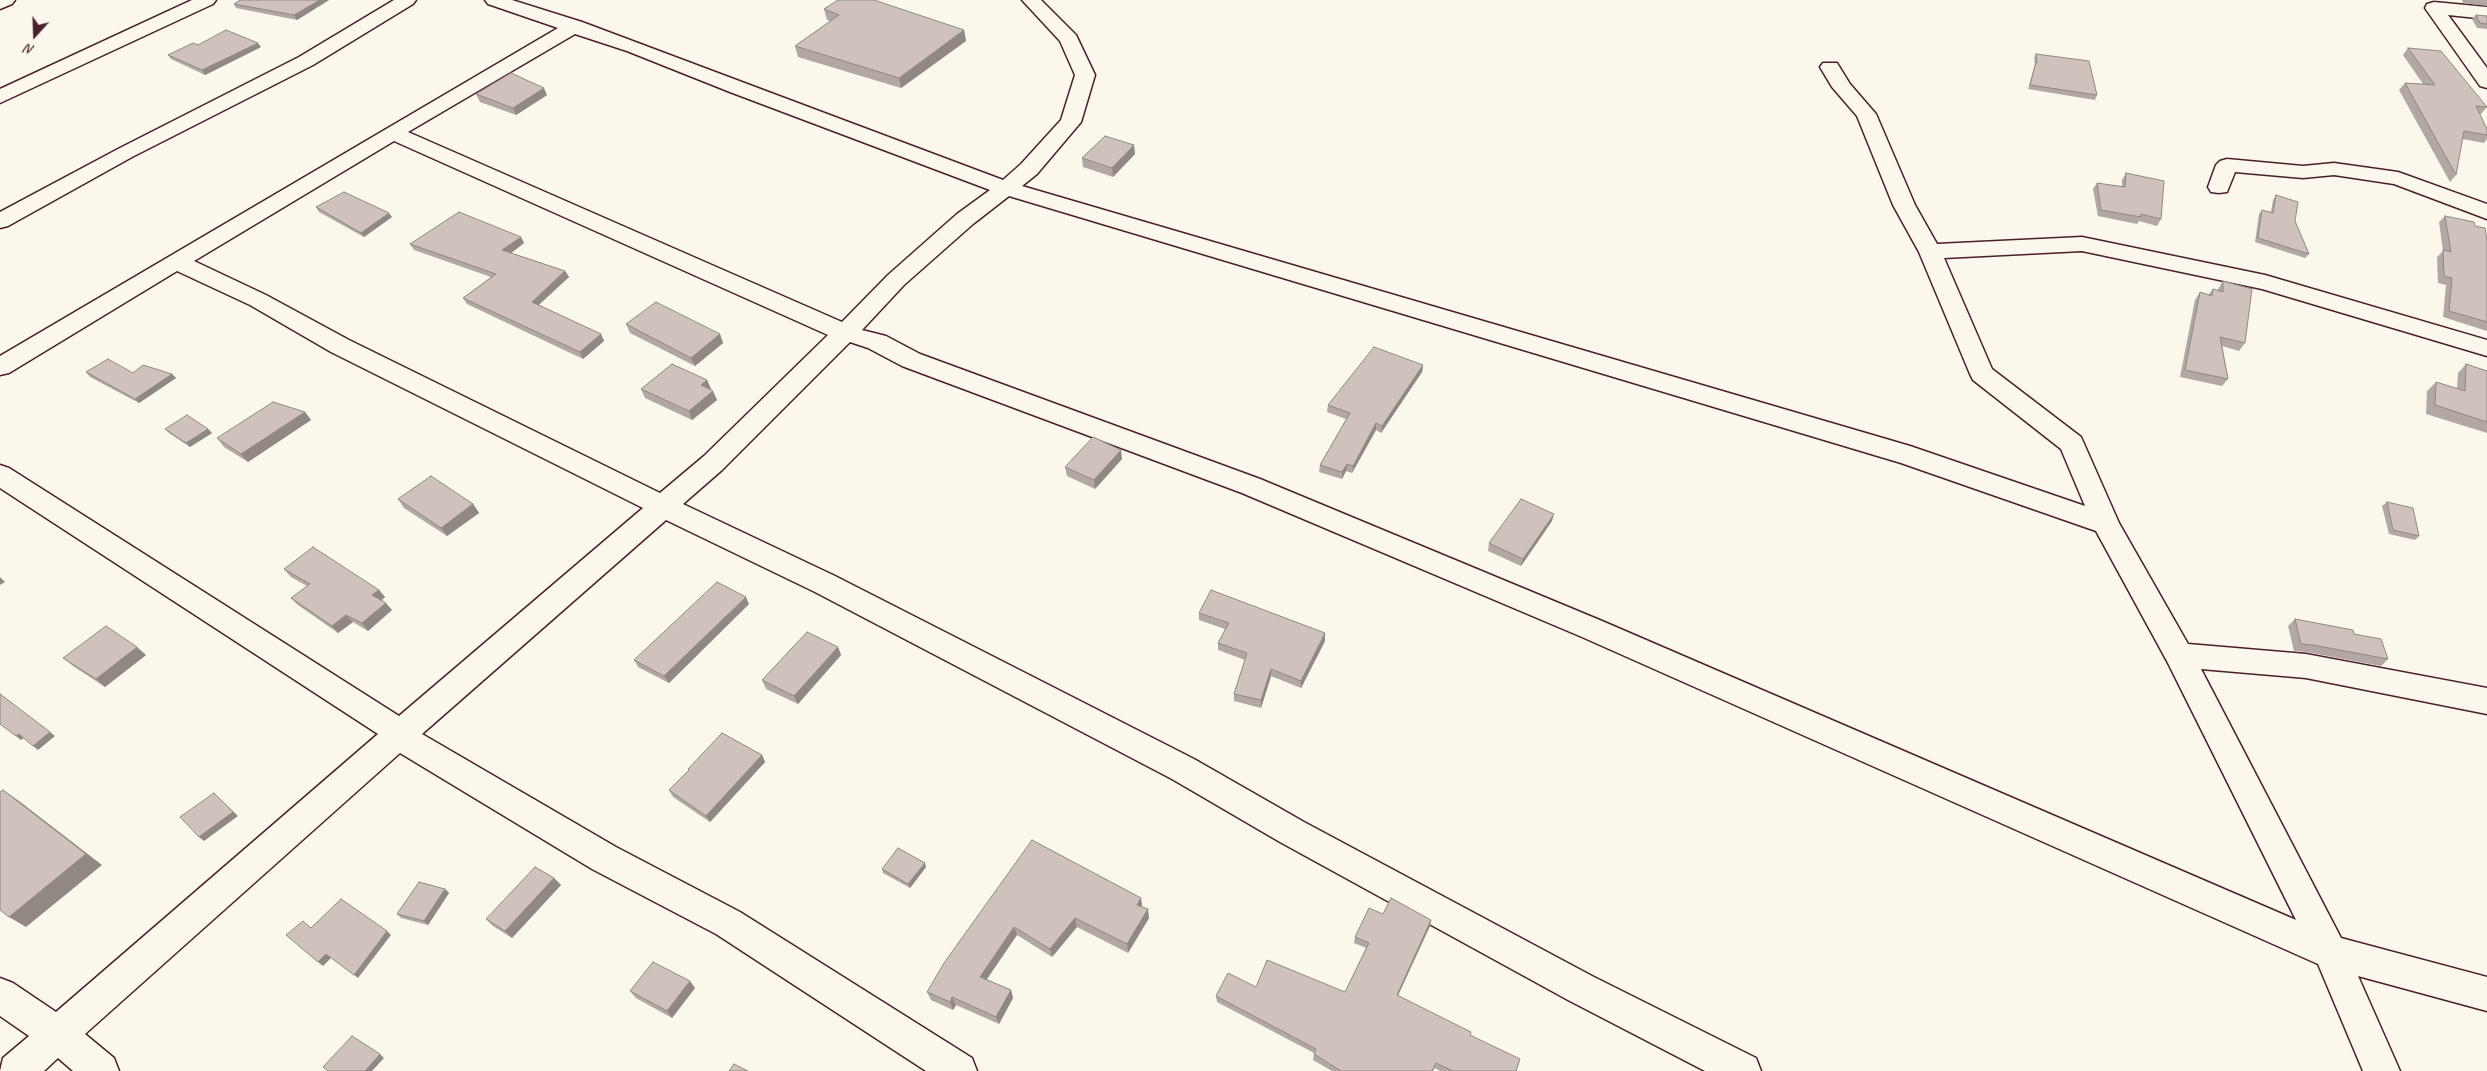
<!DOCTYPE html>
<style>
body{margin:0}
#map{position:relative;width:2487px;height:1071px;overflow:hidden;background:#fbf7ec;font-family:Caveat,sans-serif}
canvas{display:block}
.north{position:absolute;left:10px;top:10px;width:50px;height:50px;-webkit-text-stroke:4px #fbf7ec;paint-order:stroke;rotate:200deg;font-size:14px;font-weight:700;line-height:20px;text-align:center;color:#4a1f2b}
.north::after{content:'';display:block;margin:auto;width:18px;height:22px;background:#4a1f2b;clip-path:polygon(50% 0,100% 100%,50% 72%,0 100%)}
</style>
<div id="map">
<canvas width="2487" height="1071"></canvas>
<div class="north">N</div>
</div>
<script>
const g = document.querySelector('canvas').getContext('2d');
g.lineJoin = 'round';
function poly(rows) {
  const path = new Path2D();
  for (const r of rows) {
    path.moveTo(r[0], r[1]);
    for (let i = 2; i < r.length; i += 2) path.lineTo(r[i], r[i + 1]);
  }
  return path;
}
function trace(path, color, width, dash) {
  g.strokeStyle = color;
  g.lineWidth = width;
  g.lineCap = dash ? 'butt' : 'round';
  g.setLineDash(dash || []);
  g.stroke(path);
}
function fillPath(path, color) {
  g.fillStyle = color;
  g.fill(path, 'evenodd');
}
const minor = poly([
 [0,0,15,0,12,4,0,9,0,0],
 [192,0,216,0,213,4,0,103,0,89,192,0],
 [394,0,416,0,413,4,313,65,132,157,8,226,0,228,0,212,118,149,299,57,394,0],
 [485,0,512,0,582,22,1003,180,1021,164,1061,120,1075,75,1060,41,1022,0,1041,0,1076,35,1095,75,1081,122,1037,174,1022,186,1910,446,2085,506,2061,449,1973,380,1970,374,1919,252,1893,205,1857,116,1832,87,1820,67,1823,63,1837,63,1850,84,1876,114,1915,205,1937,244,2082,237,2265,275,2487,340,2487,356,2262,289,2082,251,1944,258,1992,369,2081,437,2119,523,2188,644,2306,654,2487,688,2487,714,2306,678,2201,669,2341,938,2487,977,2487,1011,2358,976,2400,1071,2363,1071,2318,964,1582,637,1242,493,902,366,868,348,850,342,722,470,683,504,835,576,1194,759,1304,822,1592,976,1756,1058,1761,1071,1705,1071,1568,1000,1280,842,1172,779,815,592,666,520,422,734,616,847,740,912,972,1058,977,1071,926,1071,716,934,592,869,400,753,85,1034,114,1058,119,1071,73,1071,58,1058,44,1071,0,1071,3,1058,29,1036,0,1016,0,978,13,983,56,1012,378,734,0,488,0,465,9,468,399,716,643,508,331,352,250,305,177,271,9,373,0,375,0,356,558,28,488,4,485,0],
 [575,34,627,51,730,92,990,190,957,214,888,275,842,322,408,132,575,34],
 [394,141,828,335,704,456,660,493,349,340,266,295,194,261,394,141],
 [1009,196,1901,463,2096,531,2168,663,2296,920,1602,621,1260,479,920,354,886,336,862,330,904,285,973,224,1009,196],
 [2434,2,2487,7,2487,19,2448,15,2487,68,2487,88,2480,86,2425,8,2427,4,2434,2],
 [2227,159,2303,166,2334,163,2398,172,2487,204,2487,219,2394,184,2334,175,2303,178,2235,172,2227,192,2219,193,2211,192,2208,187,2216,165,2220,161,2227,159]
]);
const wall = poly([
 [240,0,329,0,297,20,236,8,234,4],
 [2462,0,2487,0,2487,6,2463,3],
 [824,9,964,30,966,41,901,88,798,57,795,46,830,21,827,20],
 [2476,15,2487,16,2487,29,2477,28,2472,19],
 [261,47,205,75,171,59,168,55],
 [2408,48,2487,107,2481,114,2480,114,2487,129,2487,139,2484,143,2462,139,2456,175,2450,182,2399,90,2405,83,2423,84,2403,55],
 [2036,54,2097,95,2095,100,2028,89,2035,64,2034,58],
 [476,94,547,95,516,115,480,102],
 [1135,154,1113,177,1083,167,1082,158],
 [2126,173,2161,219,2157,226,2139,221,2137,224,2098,216,2093,189,2097,183,2122,187,2122,180],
 [2276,195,2295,221,2309,254,2305,258,2255,242,2259,214,2262,210,2271,212,2273,200],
 [316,207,392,217,364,237,319,212],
 [2445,216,2475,226,2487,241,2487,331,2443,317,2446,285,2438,283,2437,257,2443,251,2439,222],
 [521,237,524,243,511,253,565,271,569,277,539,305,601,334,604,341,583,359,467,304,463,298,491,277,414,250,410,244],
 [2223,281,2245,343,2239,351,2222,346,2228,379,2222,386,2180,377,2195,300,2200,292,2208,295,2213,289,2218,290,2218,289],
 [626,324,720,334,723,343,695,366,630,333],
 [2466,364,2487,371,2487,433,2426,414,2427,391,2436,382,2457,388,2458,373],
 [1423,365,1422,372,1381,433,1376,430,1352,473,1346,471,1342,479,1319,472,1320,465,1346,419,1327,412,1328,405],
 [86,372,172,374,176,378,139,403,90,377],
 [707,380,711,389,717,400,692,420,645,398,641,389],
 [305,412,311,420,248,462,224,447,217,438],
 [165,429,208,429,212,433,190,447,169,433],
 [1122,459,1095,489,1067,476,1065,467],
 [398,499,473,504,479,513,447,536,404,508],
 [2387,502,2419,536,2415,540,2389,534,2382,506],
 [1552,521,1521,566,1488,551,1489,543],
 [284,569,379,590,385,597,382,600,392,610,368,631,353,622,338,633,298,605,291,598,307,586,291,577],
 [749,604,669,683,638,667,634,660],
 [1199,613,1325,633,1325,641,1301,688,1271,676,1261,708,1234,701,1234,694,1245,660,1218,650,1218,643,1225,629,1199,620],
 [2295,619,2354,634,2388,659,2381,666,2306,652,2294,651,2288,626],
 [838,647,841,655,798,704,766,689,762,680],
 [146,655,105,687,73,666,63,658],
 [762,755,765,762,710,822,673,797,669,790,689,770,688,769],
 [1032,840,1141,898,1142,907,1149,918,1128,953,1077,927,1052,957,1017,935,986,979,1011,990,1013,998,999,1024,956,1005,953,1010,931,1000,927,992],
 [926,867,910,888,883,873,882,869],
 [554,878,561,885,512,938,493,926,486,919],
 [445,889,449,893,428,925,401,918,397,914],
 [1383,914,1431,920,1430,926,1398,996,1470,1035,1516,1071,1440,1071,1435,1068,1433,1071,1332,1071,1313,1060,1314,1053,1217,1002,1216,996,1256,987,1345,992,1366,948,1354,943,1355,937],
 [695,988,672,1018,636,998,630,991]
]);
const shadedWall = poly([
 [320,0,329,0,297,20,294,15],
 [964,30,966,41,901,88,899,78],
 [258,43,261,47,205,75,202,70],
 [544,88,547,95,516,115,513,108],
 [1134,145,1135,154,1113,177,1112,168],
 [389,213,392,217,364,237,361,233],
 [521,237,524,243,506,257,502,250],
 [565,271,569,277,535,308,532,302],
 [601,334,604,341,583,359,580,352],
 [720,334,723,343,695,366,691,358],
 [1423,365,1422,372,1381,433,1382,426],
 [172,374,176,378,139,403,135,399],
 [707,380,711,389,701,385],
 [713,391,717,400,692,420,689,411],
 [305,412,311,420,248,462,241,454],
 [1376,423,1376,430,1352,473,1353,466],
 [208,429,212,433,190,447,186,443],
 [1121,450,1122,459,1095,489,1094,480],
 [1347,464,1346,471,1342,479,1342,472],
 [473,504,479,513,447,536,441,528],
 [1554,514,1552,521,1521,566,1523,559],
 [0,577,5,582,0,585],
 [379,590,385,597,379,602,372,595],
 [746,597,749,604,669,683,664,676],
 [386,603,392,610,368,631,362,623],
 [346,615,353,622,338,633,332,626],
 [1325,633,1325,641,1301,688,1301,681],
 [137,647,146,655,105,687,96,679],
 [838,647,841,655,798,704,794,696],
 [1271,669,1271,676,1261,708,1261,700],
 [50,732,55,736,38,750,33,746],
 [19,734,24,738,21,740,16,736],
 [762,755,765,762,710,822,706,816],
 [3,790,19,801,102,865,26,927,9,917],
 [214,793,238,816,204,841,199,837],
 [925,863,926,867,910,888,908,884],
 [554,878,561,885,512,938,505,931],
 [445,889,449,893,428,925,424,921],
 [1141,898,1142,906,1138,914,1137,905],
 [1148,909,1149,918,1128,953,1127,944],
 [1075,918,1077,927,1052,957,1050,949],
 [1431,920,1430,926,1395,1001,1397,995],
 [1014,927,1017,935,983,985,980,977],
 [387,931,391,935,358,978,354,975],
 [326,954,331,958,323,966,318,962],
 [690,981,695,988,672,1018,667,1011],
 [1011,990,1013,998,999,1024,996,1017],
 [952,997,956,1005,953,1010,950,1002],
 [380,1054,384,1058,372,1071,365,1071]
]);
const building = poly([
 [240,0,320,0,294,15,234,4,240,0],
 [838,0,874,0,964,30,899,78,795,46,839,15,824,9,838,0],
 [2476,15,2487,16,2487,24,2480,23,2476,15],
 [226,30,258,43,202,70,168,55,193,43,198,45,226,30],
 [2408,48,2441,51,2487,107,2476,106,2487,129,2487,135,2464,131,2456,175,2405,83,2435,85,2408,48],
 [2036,54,2089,61,2097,95,2030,85,2036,62,2037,63,2036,54],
 [511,73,544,88,513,108,476,94,511,73],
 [1105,136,1134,145,1112,168,1082,158,1105,136],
 [2126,173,2164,181,2161,219,2141,214,2141,217,2101,210,2097,183,2125,187,2126,173],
 [344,192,389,213,361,233,316,207,344,192],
 [2276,195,2298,202,2295,221,2309,254,2258,238,2262,210,2273,213,2276,195],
 [459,212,521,237,502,250,565,271,532,302,601,334,580,352,463,298,496,274,410,244,459,212],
 [2445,216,2474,222,2475,226,2485,228,2487,241,2487,322,2449,311,2452,278,2444,276,2443,250,2451,252,2445,216],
 [2223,281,2252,289,2245,343,2220,337,2228,379,2185,370,2200,292,2212,296,2213,289,2223,292,2223,281],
 [656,302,720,334,691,358,626,324,656,302],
 [1374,347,1423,365,1382,426,1376,423,1353,466,1347,464,1342,472,1320,465,1350,413,1328,405,1374,347],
 [108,359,133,373,143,365,172,374,135,399,86,372,108,359],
 [672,364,707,380,701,385,713,391,689,411,641,389,672,364],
 [2466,364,2487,371,2487,422,2435,405,2436,382,2465,391,2466,364],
 [273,402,305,412,241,454,217,438,273,402],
 [187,415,208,429,186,443,165,429,187,415],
 [1093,437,1121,450,1094,480,1065,467,1093,437],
 [431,476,473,504,441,528,398,499,431,476],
 [1521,499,1554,514,1523,559,1489,543,1521,499],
 [2387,502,2413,508,2419,536,2393,530,2387,502],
 [313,547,379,590,372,595,386,603,362,623,346,615,332,626,291,598,310,584,284,569,313,547],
 [717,582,746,597,664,676,634,660,717,582],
 [1211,590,1325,633,1301,681,1271,669,1261,700,1234,694,1247,653,1218,643,1229,623,1199,613,1211,590],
 [2295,619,2353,630,2354,634,2381,639,2388,659,2313,645,2301,644,2295,619],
 [106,626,137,647,96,679,63,658,106,626],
 [807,632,838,647,794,696,762,680,807,632],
 [0,694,50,732,33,746,19,734,16,736,0,724,0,694],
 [722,733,762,755,706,816,669,790,689,770,688,769,722,733],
 [3,790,86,854,9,917,0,910,0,792,3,790],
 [214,793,233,812,199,837,180,817,214,793],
 [1032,840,1141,898,1137,905,1148,909,1127,944,1075,918,1050,949,1014,927,980,977,1011,990,996,1017,952,997,950,1002,927,992,944,963,1032,840],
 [898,848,925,863,908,884,882,869,898,848],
 [535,867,554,878,505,931,486,919,535,867],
 [419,882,445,889,424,921,397,914,419,882],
 [1391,898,1431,920,1397,995,1471,1032,1470,1035,1520,1059,1516,1071,1453,1071,1436,1063,1432,1071,1341,1071,1314,1054,1316,1049,1216,996,1228,973,1256,987,1267,960,1345,992,1369,943,1355,937,1369,908,1383,914,1391,898],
 [341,899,387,931,354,975,326,954,318,962,286,935,303,921,311,928,341,899],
 [653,962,690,981,667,1011,630,991,653,962],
 [352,1036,380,1054,365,1071,328,1071,323,1067,352,1036],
 [734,1064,748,1071,729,1071,734,1064]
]);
trace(minor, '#4a1f2b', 3);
fillPath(minor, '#fbf7ec');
fillPath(wall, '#b2a7a2');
fillPath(shadedWall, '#918884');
fillPath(building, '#cfc2bc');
trace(building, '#918884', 1);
</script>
